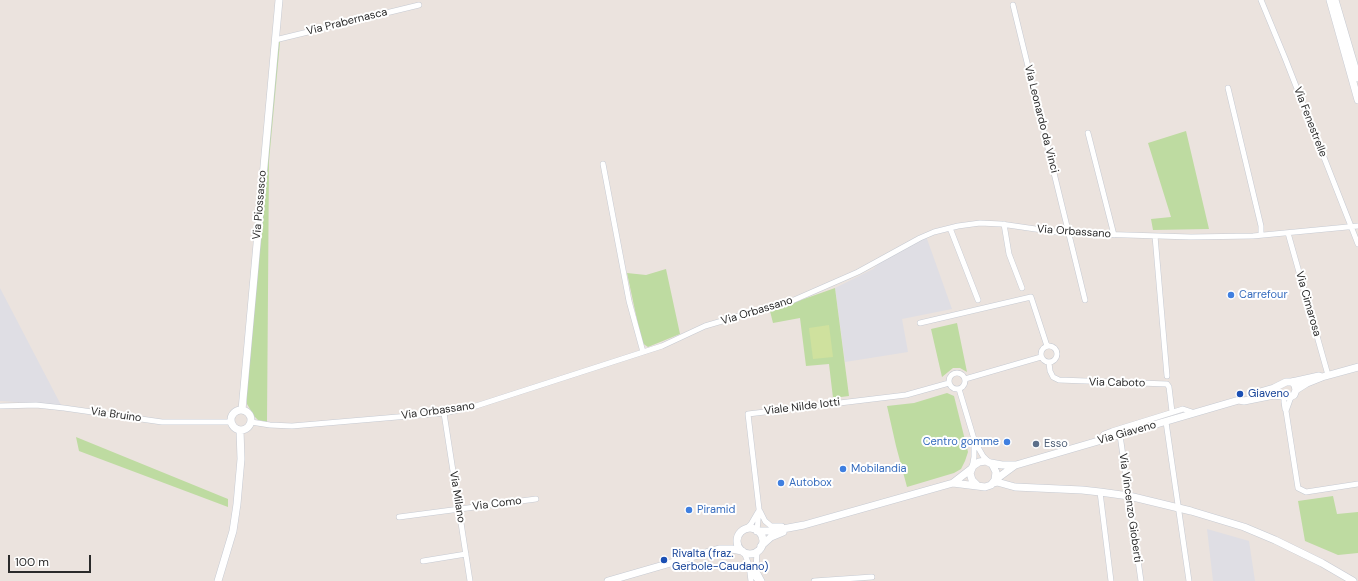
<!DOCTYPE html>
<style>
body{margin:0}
#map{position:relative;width:1358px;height:581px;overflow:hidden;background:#ebe3de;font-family:"DM Sans",sans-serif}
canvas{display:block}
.scale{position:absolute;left:8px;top:555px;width:83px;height:18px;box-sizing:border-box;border:2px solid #2a2a2a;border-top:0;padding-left:5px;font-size:12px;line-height:14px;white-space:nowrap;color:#2a2a2a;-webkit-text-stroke:3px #fff;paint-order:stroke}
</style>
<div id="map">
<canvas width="1358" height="581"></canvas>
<div class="scale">100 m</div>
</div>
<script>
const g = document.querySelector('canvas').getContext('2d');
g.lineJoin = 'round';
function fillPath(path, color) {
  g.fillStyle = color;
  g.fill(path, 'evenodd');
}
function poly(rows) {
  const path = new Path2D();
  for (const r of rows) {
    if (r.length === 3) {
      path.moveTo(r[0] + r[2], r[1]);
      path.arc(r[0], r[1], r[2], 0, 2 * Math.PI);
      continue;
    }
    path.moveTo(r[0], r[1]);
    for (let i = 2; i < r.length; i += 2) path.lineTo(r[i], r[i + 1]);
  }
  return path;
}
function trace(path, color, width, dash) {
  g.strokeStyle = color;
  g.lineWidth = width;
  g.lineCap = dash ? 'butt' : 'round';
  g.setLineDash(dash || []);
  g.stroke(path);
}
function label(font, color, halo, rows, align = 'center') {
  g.font = font + ' "DM Sans",sans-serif';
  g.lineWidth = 4;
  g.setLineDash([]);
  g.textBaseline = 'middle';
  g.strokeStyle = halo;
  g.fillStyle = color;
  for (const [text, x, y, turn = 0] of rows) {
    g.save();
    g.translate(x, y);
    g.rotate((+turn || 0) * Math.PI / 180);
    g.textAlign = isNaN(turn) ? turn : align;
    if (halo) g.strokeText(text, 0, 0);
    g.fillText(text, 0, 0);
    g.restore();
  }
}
const industrial = poly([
 [926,236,952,309,902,319,908,352,845,362,835,288,873,269,882,260],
 [0,288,61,405,0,401],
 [1207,529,1249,541,1255,581,1213,581]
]);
const green = poly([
 [278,42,280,42,269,161,267,422,258,420,254,416,247,404,246,393],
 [1186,131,1209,229,1153,230,1151,219,1171,217,1148,143],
 [666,269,680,334,648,347,642,343,627,273,646,275],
 [835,288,849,396,833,398,829,364,806,366,800,318,773,323,770,311],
 [957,323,967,372,960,368,953,368,942,377,931,329],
 [947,393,954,396,968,452,965,461,961,469,954,473,907,487,896,446,887,406,914,403],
 [76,437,228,499,228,507,79,451],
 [1333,496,1337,514,1358,512,1358,553,1338,555,1305,541,1298,501]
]);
const pitch = poly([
 [829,325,833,357,813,359,809,328]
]);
const street = poly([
 [1261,0,1285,58,1358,244],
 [1013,5,1085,300],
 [275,40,419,5],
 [1228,88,1261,226,1261,235],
 [1088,133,1114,235],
 [603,164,629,301,643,352],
 [1004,224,1009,254,1022,288],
 [950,228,978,300],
 [1288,233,1328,375],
 [1155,236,1167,376],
 [920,323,1031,297,1047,346],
 [1049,354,8],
 [1049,363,1050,371,1053,377,1059,380,1167,384,1169,387,1172,412],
 [957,381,8],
 [965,379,1041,357],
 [959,389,974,439,974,457,972,468],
 [1284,396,1284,402,1285,409,1286,411,1298,488,1306,492,1358,484],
 [0,406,36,405,64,408,162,422,231,422],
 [1286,411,1291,397],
 [444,413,470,581],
 [251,422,270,425,292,426,444,413,476,406,662,346,705,326,794,300,858,272,920,238,934,232,958,226,980,223,1001,224,1063,233,1191,237,1253,236,1358,226],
 [1166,422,1189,581],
 [1120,435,1141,581],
 [1099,441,1104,434,1112,431,1183,409,1195,413],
 [975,442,983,456,990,463],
 [1100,492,1111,581],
 [760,511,765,521,771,526,782,526],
 [399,517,536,499],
 [746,529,751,524,758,512],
 [757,531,759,509,748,414,906,395,949,383],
 [757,551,756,570,762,581],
 [744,552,749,565,751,581],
 [423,561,466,554],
 [750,570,758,581],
 [814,581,872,577]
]);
const secondary = poly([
 [1330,0,1358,100],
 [1335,0,1358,78],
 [1296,390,1307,383,1322,377,1358,367],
 [1253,394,1274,388,1286,382,1292,382,1319,376,1322,377],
 [241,420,10],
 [242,410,279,0],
 [991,463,1002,465,1016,465,1239,400,1244,401,1274,395,1290,397,1294,395,1296,390,1295,385,1292,382],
 [953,483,985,487,991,485,995,480,1014,466],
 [993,483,997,482,1015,487,1082,490,1100,492,1129,496,1191,511,1244,527,1275,540,1322,563,1353,581],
 [977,485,972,480,970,473,973,466,979,462,986,461,992,464,996,472,995,480],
 [750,541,13],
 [757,531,772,531,804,525,953,483,971,469],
 [761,546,771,537,783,532],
 [218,581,233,531,237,504,241,459,240,430],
 [608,581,719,549,732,549,742,551]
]);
const markers = [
 [1231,295,4,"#3f7fe0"],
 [1240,394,4,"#1a4fb4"],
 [1007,442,4,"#3f7fe0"],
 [1036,444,4,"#5c6f8a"],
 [843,469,4,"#3f7fe0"],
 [781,483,4,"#3f7fe0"],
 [689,510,4,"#3f7fe0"],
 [664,560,4,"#1a4fb4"]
];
const streetNames = [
 ["Via Prabernasca",347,22,-14],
 ["Via Leonardo da Vinci",1041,119,76],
 ["Via Fenestrelle",1310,122,69],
 ["Via Piossasco",260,205,-85],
 ["Via Orbassano",1074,232,4],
 ["Via Cimarosa",1308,304,74],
 ["Via Orbassano",757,311,-17],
 ["Via Caboto",1117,383,1],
 ["Viale Nilde Iotti",802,407,-7],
 ["Via Orbassano",438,411,-8],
 ["Via Bruino",116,415,8],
 ["Via Giaveno",1127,433,-16],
 ["Via Milano",457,497,81],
 ["Via Como",497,504,-7],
 ["Via Vincenzo Gioberti",1130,508,82]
];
const shopNames = [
 ["Carrefour",1239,295],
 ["Centro gomme",999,442,"right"],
 ["Mobilandia",851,469],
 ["Autobox",789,483],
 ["Piramid",697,510]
];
const transitNames = [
 ["Giaveno",1248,394],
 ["Rivalta (fraz.",672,554],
 ["Gerbole-Caudano)",672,567]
];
const serviceNames = [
 ["Esso",1044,444]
];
fillPath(industrial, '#dfdee4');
fillPath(green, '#bedba1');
fillPath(pitch, '#cfe19e');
trace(street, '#c6cad2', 6);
trace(secondary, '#c6cad2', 8);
trace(street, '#fff', 5);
trace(secondary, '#fff', 7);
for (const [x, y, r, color] of markers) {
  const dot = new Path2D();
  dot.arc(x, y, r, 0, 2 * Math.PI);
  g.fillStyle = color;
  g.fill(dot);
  trace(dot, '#fff', 1.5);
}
label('11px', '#2a2a2a', '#fff', streetNames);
label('11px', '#366cbe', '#fff', shopNames, 'left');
label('11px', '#164399', '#fff', transitNames, 'left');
label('11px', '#4e5e75', '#fff', serviceNames, 'left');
</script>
